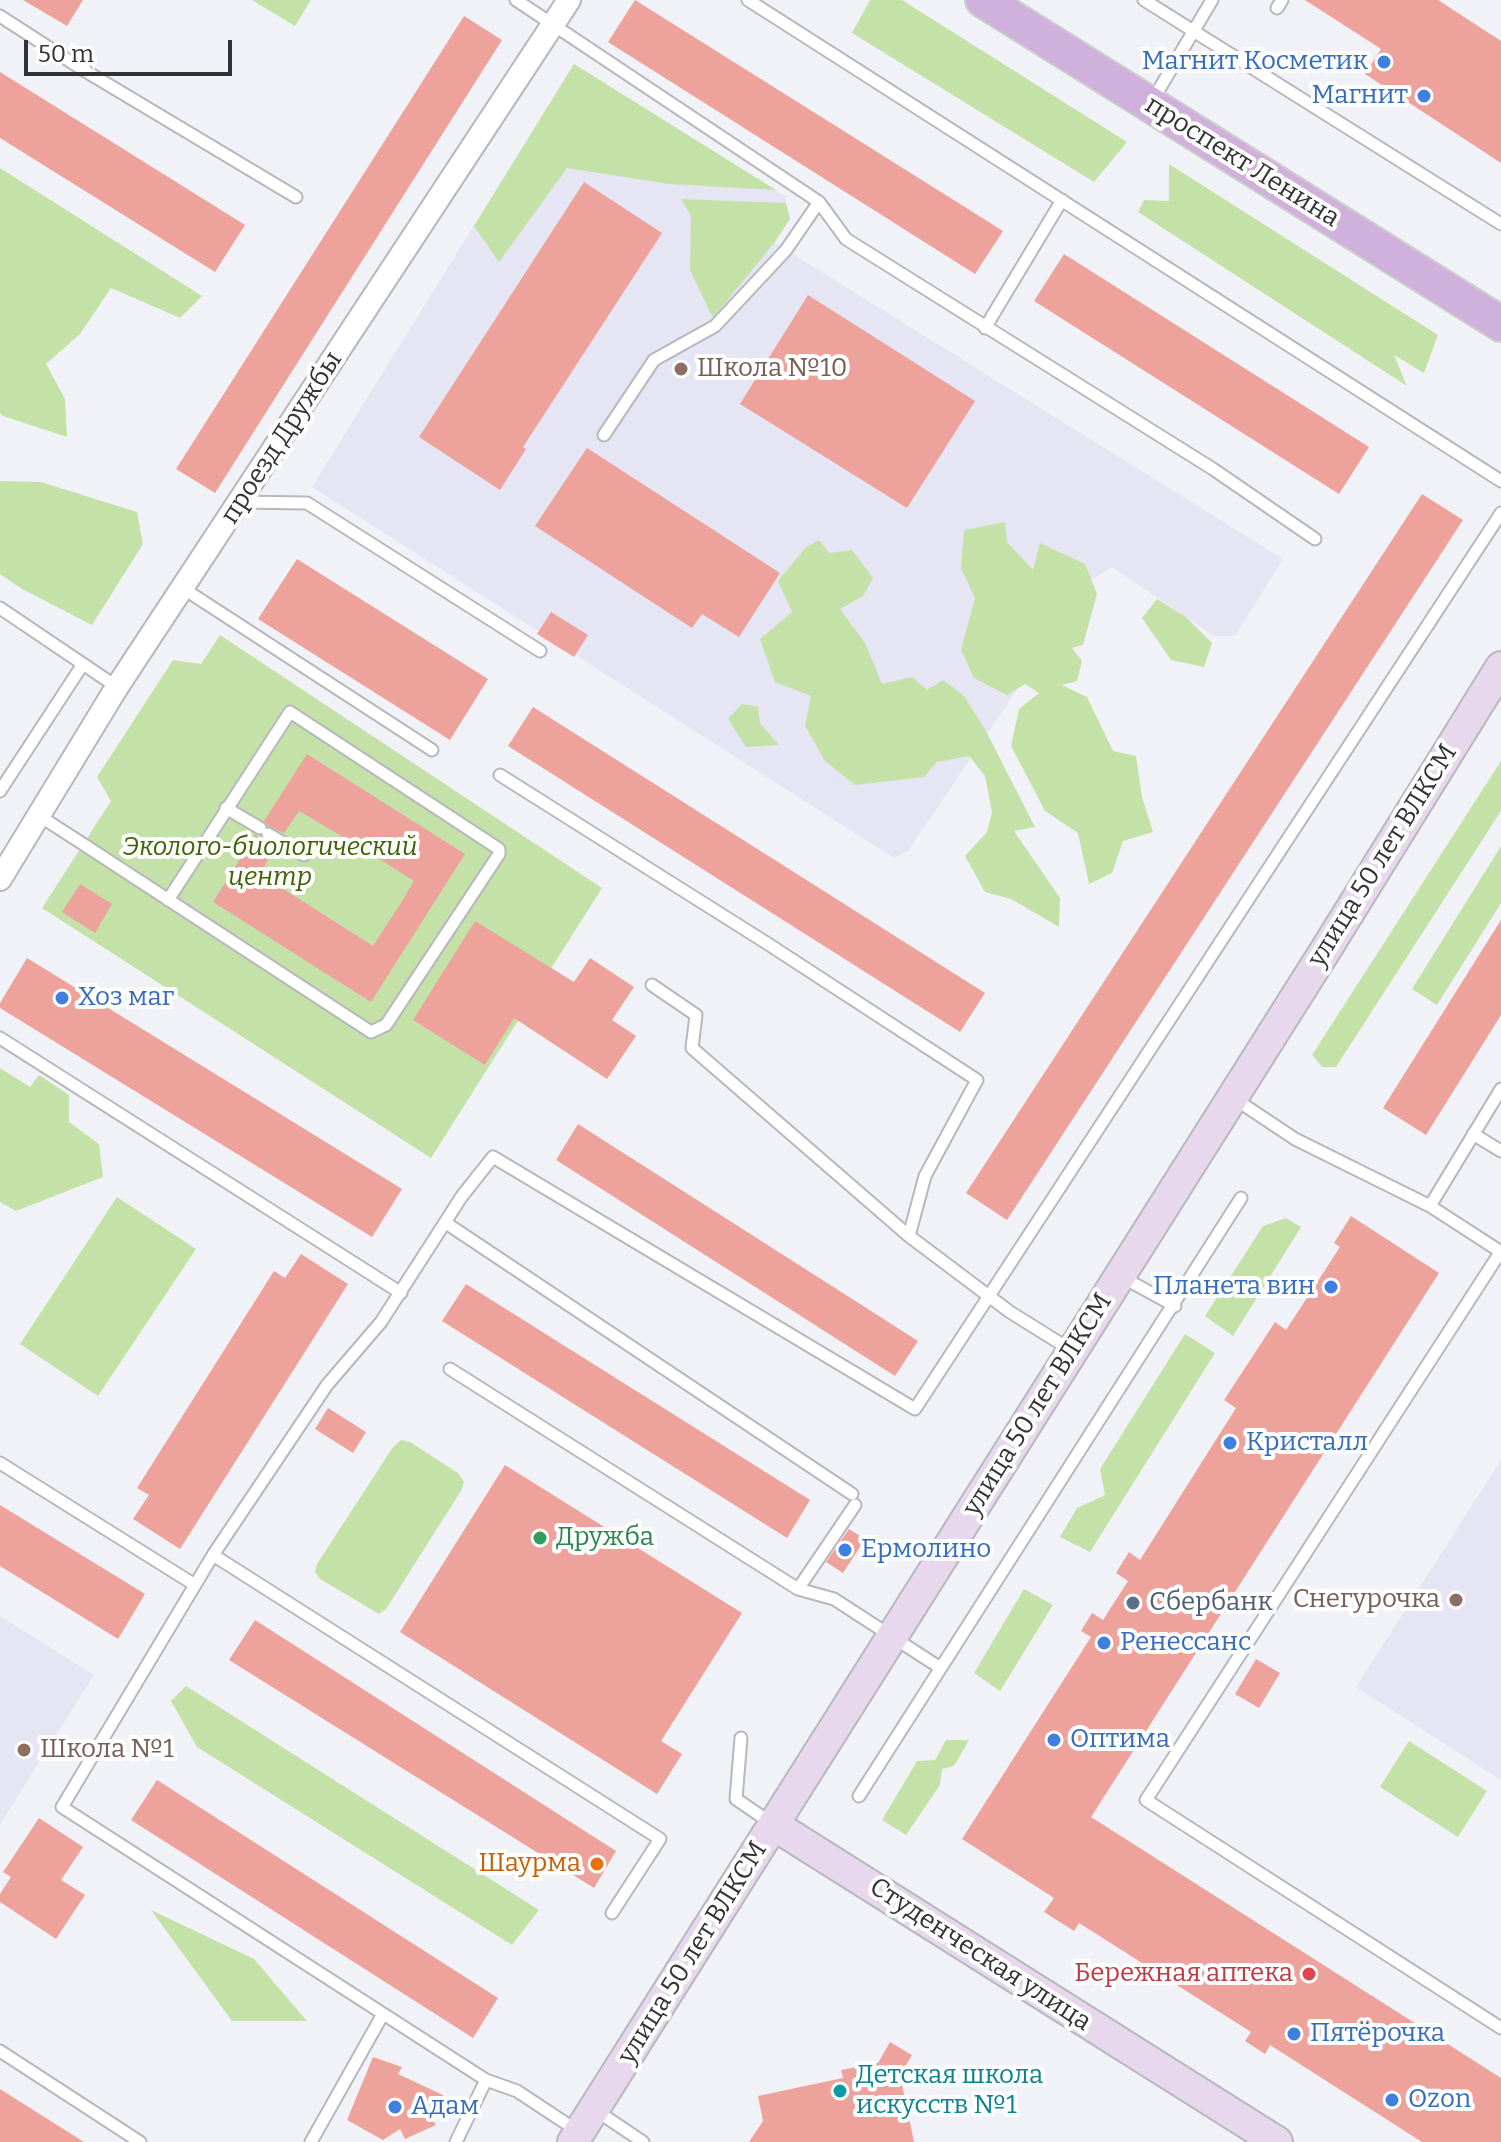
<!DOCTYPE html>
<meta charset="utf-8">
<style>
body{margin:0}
#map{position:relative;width:1501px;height:2142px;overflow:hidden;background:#f1f2f8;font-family:Bitter,serif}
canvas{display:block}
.scale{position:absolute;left:24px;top:40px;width:208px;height:36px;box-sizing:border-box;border:4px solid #333336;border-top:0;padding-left:10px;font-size:24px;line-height:28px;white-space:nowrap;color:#333336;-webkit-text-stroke:6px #fff;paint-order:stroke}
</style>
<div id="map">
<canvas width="1501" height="2142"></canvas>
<div class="scale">50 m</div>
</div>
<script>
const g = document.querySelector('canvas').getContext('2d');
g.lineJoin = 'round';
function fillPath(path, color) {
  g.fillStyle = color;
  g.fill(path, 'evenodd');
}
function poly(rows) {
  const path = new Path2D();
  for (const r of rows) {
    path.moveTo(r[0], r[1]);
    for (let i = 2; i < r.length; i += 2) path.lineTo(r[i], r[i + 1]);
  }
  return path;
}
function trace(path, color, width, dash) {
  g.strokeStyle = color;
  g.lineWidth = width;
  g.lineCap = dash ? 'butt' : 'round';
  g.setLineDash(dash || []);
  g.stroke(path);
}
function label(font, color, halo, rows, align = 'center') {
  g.font = font + ' Bitter,serif';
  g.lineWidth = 8;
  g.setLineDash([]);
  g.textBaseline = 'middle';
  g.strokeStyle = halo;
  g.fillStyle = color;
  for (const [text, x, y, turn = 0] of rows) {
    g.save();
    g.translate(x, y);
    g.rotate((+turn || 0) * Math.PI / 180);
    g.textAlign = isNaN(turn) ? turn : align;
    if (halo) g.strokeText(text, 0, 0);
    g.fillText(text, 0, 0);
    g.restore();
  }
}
const built = poly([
 [574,64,785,196,790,219,775,243,1283,559,1235,636,1214,636,1112,567,1091,580,908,851,894,858,312,487],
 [1501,1460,1501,1780,1356,1687],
 [0,1616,94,1675,0,1824]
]);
const green = poly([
 [252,0,311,0,295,26],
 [870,0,902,0,1127,142,1094,182,852,33],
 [574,64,776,190,669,184,567,168,499,262,474,226],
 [1169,164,1438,335,1424,373,1394,355,1407,386,1138,212,1144,200,1169,201],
 [0,168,202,296,180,318,111,288,80,334,46,364,65,399,67,437,3,416,0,413],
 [681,199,786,203,790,219,774,243,713,318,690,270,691,216],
 [0,481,41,482,137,512,143,544,92,625,22,589,0,574],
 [1005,522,1007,542,1033,570,1040,543,1085,564,1097,594,1083,645,1072,648,1082,661,1077,681,1062,685,1087,697,1113,751,1136,756,1142,797,1153,832,1123,841,1112,873,1089,884,1078,833,1045,811,1011,746,1019,709,1039,693,1025,684,1007,695,974,678,961,650,975,598,961,568,964,530],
 [819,540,829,553,852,550,873,578,863,596,840,609,865,643,882,684,912,677,927,690,943,680,964,696,986,731,1035,827,1014,831,1060,898,1059,927,1011,899,985,892,965,856,987,832,992,812,985,776,969,756,937,762,924,777,855,785,825,761,805,726,811,696,775,682,760,639,792,612,778,581,806,547],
 [1157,599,1186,617,1212,643,1204,667,1171,660,1142,618],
 [220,635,602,888,431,1158,42,908,111,801,97,777,173,660,201,664],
 [742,704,758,707,760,723,779,745,746,747,728,719],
 [1501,761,1501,811,1336,1067,1322,1067,1312,1055],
 [1501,846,1501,903,1437,1005,1412,989],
 [0,1068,30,1087,39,1075,69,1095,69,1122,99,1144,103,1177,16,1211,0,1202],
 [117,1197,196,1249,98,1396,20,1344],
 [1286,1218,1301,1227,1233,1336,1205,1316,1263,1226],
 [1185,1334,1215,1353,1090,1552,1060,1537,1077,1508,1105,1495,1100,1469],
 [401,1440,410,1442,458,1473,464,1482,461,1491,386,1609,379,1614,320,1579,315,1572,317,1564,393,1447],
 [1024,1589,1053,1605,1000,1691,974,1673],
 [186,1686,539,1910,512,1945,197,1747,171,1701],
 [946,1740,969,1740,954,1766,942,1769,940,1785,906,1835,882,1820,917,1761,935,1760],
 [1409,1741,1487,1791,1458,1837,1380,1787],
 [151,1910,254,1959,307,2021,232,2021]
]);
const building = poly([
 [23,0,83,0,67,26],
 [635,0,1003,231,975,274,608,42],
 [1305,0,1438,0,1501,41,1501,163,1365,74,1381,49],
 [464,16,502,40,215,493,176,469],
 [0,72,245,225,215,272,0,138],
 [584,182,662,233,523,447,526,449,500,490,419,437],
 [1064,254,1369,447,1339,494,1034,301],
 [808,295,975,401,907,508,740,404],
 [587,448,780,573,739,637,702,614,692,628,535,526],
 [1422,494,1463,520,1007,1220,966,1193],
 [297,559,488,679,450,740,258,619],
 [551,612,588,635,574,657,537,634],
 [533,707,985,993,960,1032,508,746],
 [307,754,465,854,371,1002,213,902,255,835,275,848,260,874,373,946,399,906,414,881,360,847,299,811,284,833,268,826,264,821],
 [80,884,112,904,95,933,62,912],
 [1501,920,1501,1015,1426,1135,1383,1108],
 [475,921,574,982,590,958,634,987,612,1020,636,1036,607,1079,514,1018,485,1065,413,1020],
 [27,958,402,1189,372,1237,0,1008,0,1003],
 [578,1124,918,1341,895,1376,556,1160],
 [1351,1216,1439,1273,1091,1817,1501,2078,1501,2142,1422,2142,1270,2045,1265,2054,1245,2041,1251,2032,1079,1923,1074,1931,1044,1912,1054,1898,962,1839,1091,1637,1081,1631,1092,1613,1103,1620,1128,1581,1116,1573,1129,1552,1140,1560,1236,1408,1224,1400,1275,1322,1286,1330,1340,1247,1334,1243],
 [301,1254,348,1284,180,1549,133,1519,149,1495,137,1488,274,1271,285,1278],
 [466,1284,810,1500,787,1538,442,1321],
 [328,1408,366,1432,353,1453,315,1429],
 [505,1465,742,1613,661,1741,682,1754,657,1794,400,1632],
 [0,1505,145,1594,118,1639,0,1566],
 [849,1529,865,1539,843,1573,826,1562],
 [255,1620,616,1851,594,1888,229,1660],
 [1256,1659,1280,1673,1259,1708,1235,1694],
 [157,1780,498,1998,473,2038,131,1820],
 [39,1818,83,1847,61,1880,85,1895,56,1939,0,1902,0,1894,11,1877,3,1872],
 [890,2042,912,2055,900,2075,914,2142,749,2142,763,2121,758,2096,843,2078,841,2070,878,2063],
 [373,2057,402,2067,398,2074,443,2095,432,2119,436,2125,405,2139,400,2129,383,2140,347,2120],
 [0,2089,84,2142,0,2142]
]);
const lane = poly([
 [516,0,819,202,846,239,1213,469,1315,539],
 [748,0,1501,481],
 [1144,0,1501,224],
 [1277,8,1282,0],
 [0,16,82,69,296,197],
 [1151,103,1212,0],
 [985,328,1062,200],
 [604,435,654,360,715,326,786,250,819,202],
 [239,502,307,503,540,651],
 [184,589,432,750],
 [0,608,117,687],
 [500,775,765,942,977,1080,925,1176,909,1236,1010,1312,1071,1350],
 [0,791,83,664],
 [226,808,260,828],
 [38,815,83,844,371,1032,386,1025,499,854,499,849,290,712,168,900],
 [268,834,304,855],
 [652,985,696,1015,692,1048,909,1236],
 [0,1038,401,1293],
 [1235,1099,1295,1139,1430,1206,1501,1252],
 [1473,1134,1501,1151],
 [1430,1206,1501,1089],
 [446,1223,852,1494],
 [1501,1251,1146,1800,1501,2028],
 [1120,1276,1175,1306],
 [450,1369,798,1589,834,1599,939,1667],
 [0,1463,195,1585],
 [213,1555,660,1839,612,1913],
 [798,1589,855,1505],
 [741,1738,736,1799,771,1823],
 [859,1796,1241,1198],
 [0,2051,140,2142],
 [594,2109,643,2142],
 [576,2130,517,2091,486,2080,62,1807,213,1555,327,1385,381,1322,462,1196,493,1157,915,1409,1501,513],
 [311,2142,383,2014],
 [456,2142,486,2080]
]);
const street = poly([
 [0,879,117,687,569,0]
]);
const secondary = poly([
 [774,1825,1277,2142],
 [573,2142,1325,951,1501,667]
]);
const primary = poly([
 [983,0,1501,324]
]);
const markers = [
 [1384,62,8,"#3f7fe0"],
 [1424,96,8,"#3f7fe0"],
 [681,369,8,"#8d6e63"],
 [62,998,8,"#3f7fe0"],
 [1331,1287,8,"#3f7fe0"],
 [1230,1443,8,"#3f7fe0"],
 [540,1538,8,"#2e9e5b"],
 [845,1550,8,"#3f7fe0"],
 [1456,1600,8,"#8d6e63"],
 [1133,1603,8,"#5c6f8a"],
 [1104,1643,8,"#3f7fe0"],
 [1054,1740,8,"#3f7fe0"],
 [24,1750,8,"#8d6e63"],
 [597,1864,8,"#e8710a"],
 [1309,1974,8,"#e0444e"],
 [1294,2034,8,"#3f7fe0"],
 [840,2091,8,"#0f9aa8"],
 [1392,2100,8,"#3f7fe0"],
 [395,2107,8,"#3f7fe0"]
];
const shopNames = [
 ["Магнит Косметик",1368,62,"right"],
 ["Магнит",1408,96,"right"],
 ["Хоз маг",78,998],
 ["Планета вин",1315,1287,"right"],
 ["Кристалл",1246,1443],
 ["Ермолино",861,1550],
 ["Ренессанс",1120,1643],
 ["Оптима",1070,1740],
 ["Пятёрочка",1310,2034],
 ["Ozon",1408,2100],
 ["Адам",411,2107]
];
const streetNames = [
 ["проспект Ленина",1242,162,32],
 ["проезд Дружбы",282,438,-57],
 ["улица 50 лет ВЛКСМ",1383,856,-58],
 ["улица 50 лет ВЛКСМ",1038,1405,-58],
 ["улица 50 лет ВЛКСМ",693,1953,-58],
 ["Студенческая улица",980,1955,33]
];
const educationNames = [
 ["Школа №10",697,369],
 ["Снегурочка",1440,1600,"right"],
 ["Школа №1",40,1750]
];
const parkNames = [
 ["Эколого-биологический",270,848],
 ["центр",270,878]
];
const leisureNames = [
 ["Дружба",556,1538]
];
const serviceNames = [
 ["Сбербанк",1149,1603]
];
const foodNames = [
 ["Шаурма",581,1864]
];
const healthNames = [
 ["Бережная аптека",1293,1974]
];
const cultureNames = [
 ["Детская школа",856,2076],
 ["искусств №1",856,2106]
];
fillPath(built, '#e5e5f3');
fillPath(green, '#c4e2a8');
fillPath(building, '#eda39c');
trace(lane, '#b7b7be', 15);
trace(street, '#b7b7be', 26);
trace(secondary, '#b7b7be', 34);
trace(primary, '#cececf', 38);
trace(lane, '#fff', 11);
trace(street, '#fff', 22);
trace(secondary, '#e7d8ed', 30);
trace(primary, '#d0b1dc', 34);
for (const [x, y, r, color] of markers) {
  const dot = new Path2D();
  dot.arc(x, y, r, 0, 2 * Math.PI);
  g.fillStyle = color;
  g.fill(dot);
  trace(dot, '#fff', 3);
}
label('26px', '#366cbe', '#fff', shopNames, 'left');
label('26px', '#333336', '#fff', streetNames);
label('26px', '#785e54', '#fff', educationNames, 'left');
label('italic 26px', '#3f6204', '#fff', parkNames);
label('26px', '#27864d', '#fff', leisureNames, 'left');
label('26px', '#4e5e75', '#fff', serviceNames, 'left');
label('26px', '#c56008', '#fff', foodNames, 'right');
label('26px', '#be3a42', '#fff', healthNames, 'right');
label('26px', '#0d838f', '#fff', cultureNames, 'left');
</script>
